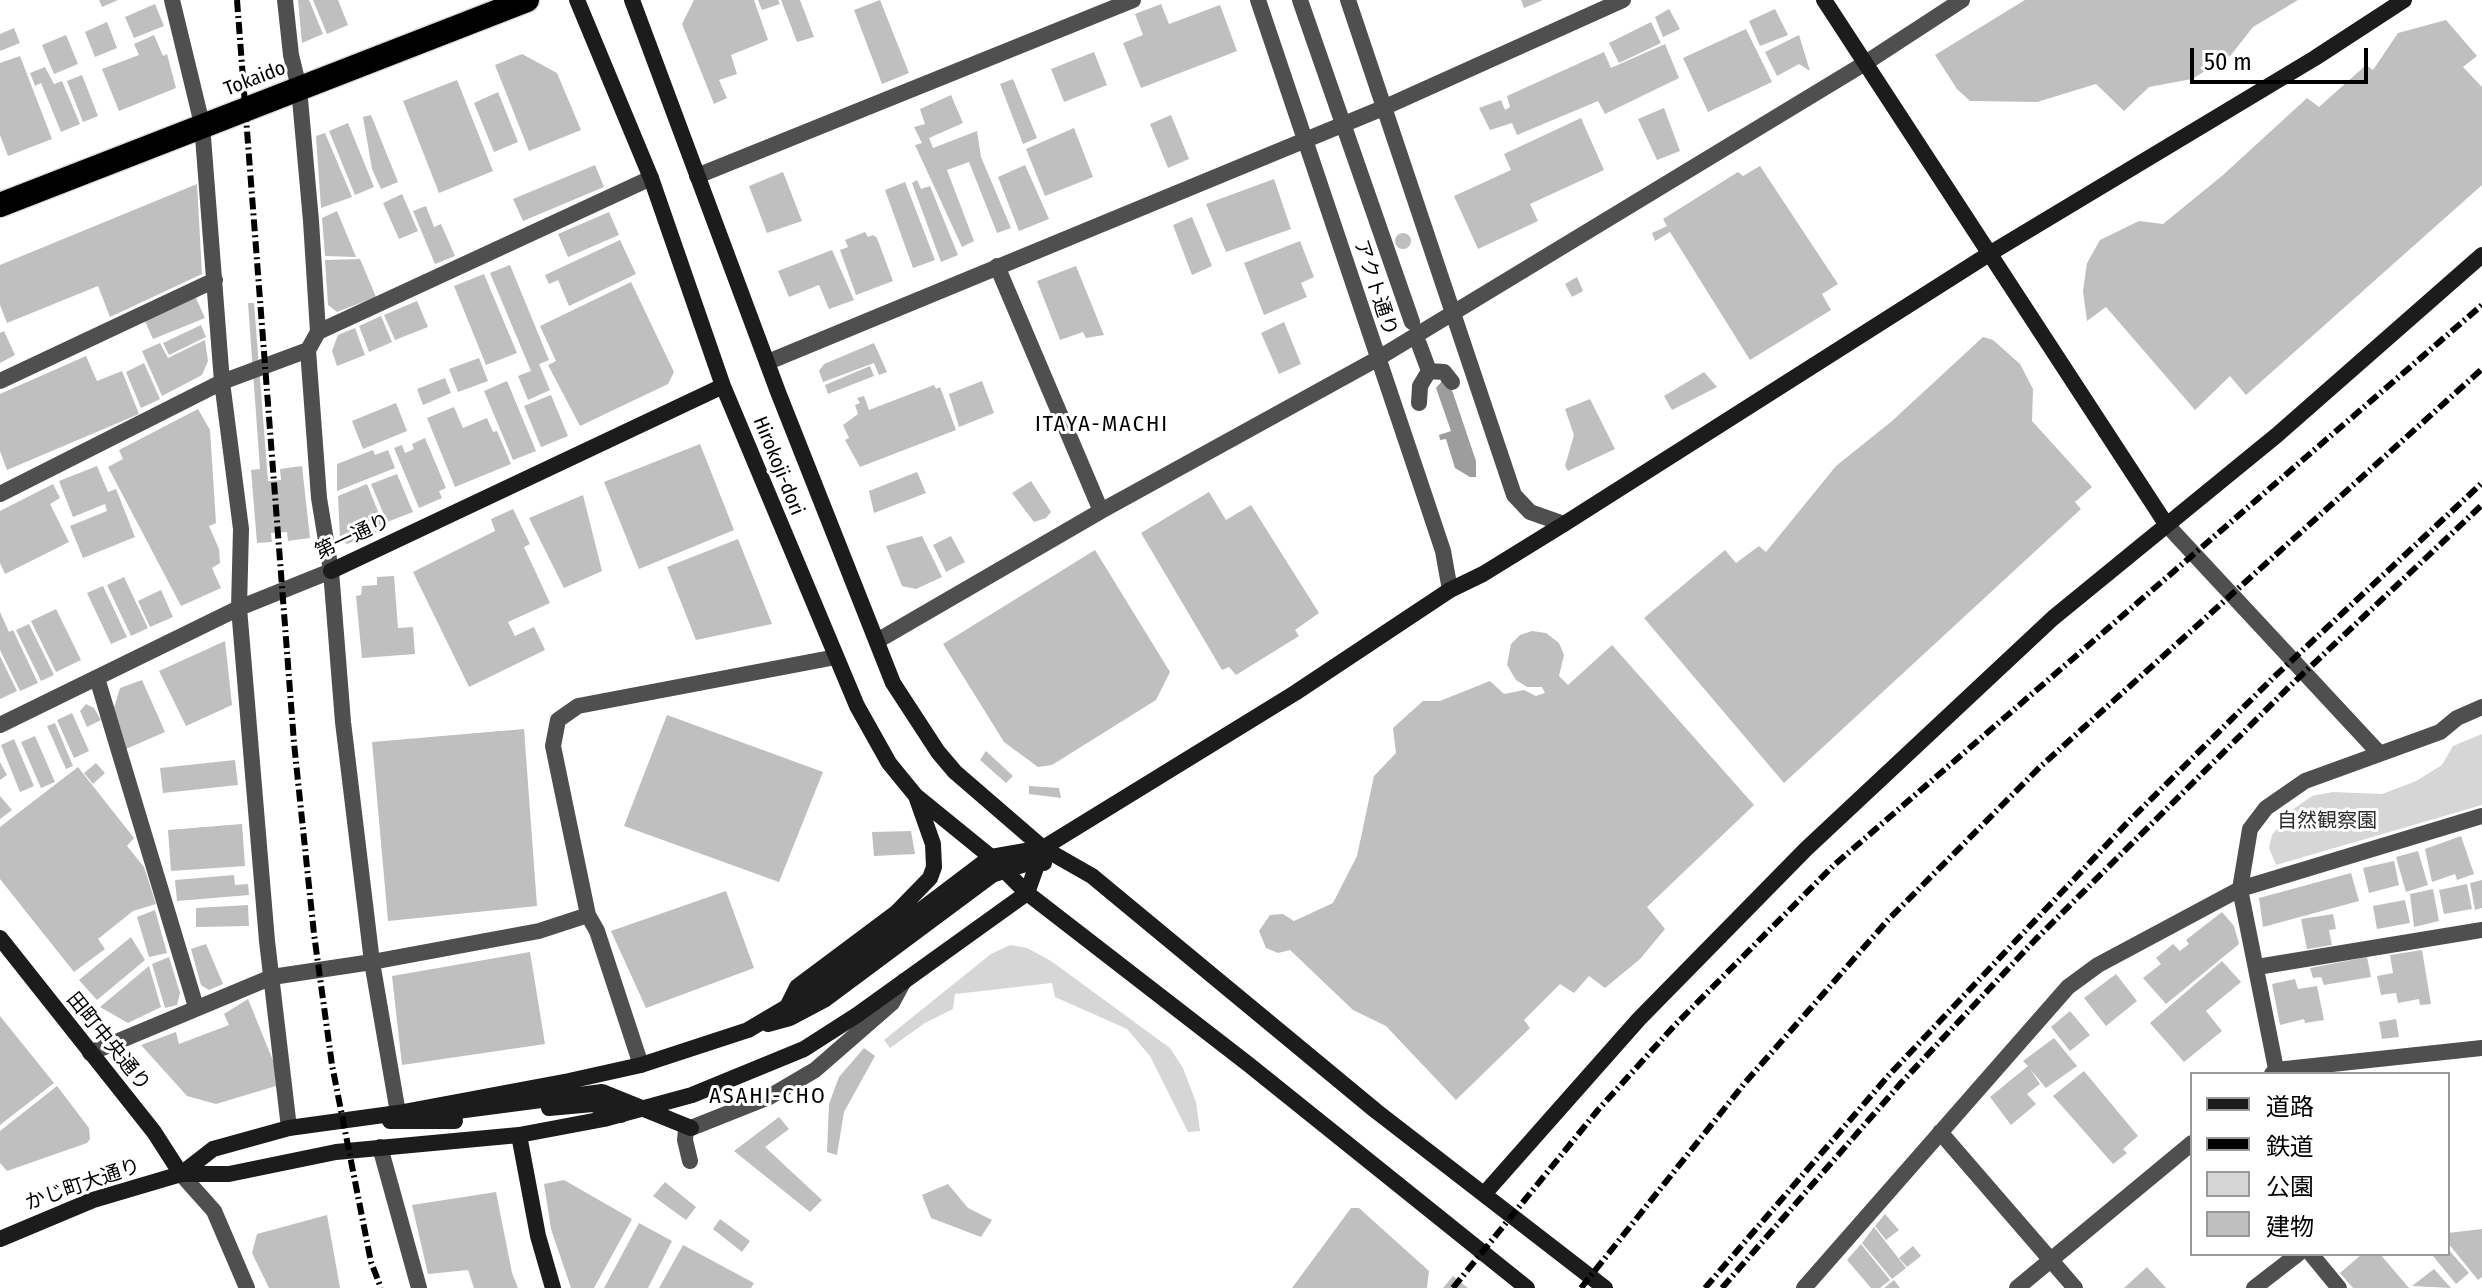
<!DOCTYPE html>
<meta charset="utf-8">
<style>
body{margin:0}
#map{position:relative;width:2482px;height:1288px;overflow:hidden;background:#fff;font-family:"Fira Sans Condensed","Noto Sans JP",sans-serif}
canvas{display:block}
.legend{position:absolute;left:2190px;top:1072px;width:260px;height:184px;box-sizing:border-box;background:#fff;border:2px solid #999;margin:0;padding:10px 14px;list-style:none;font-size:24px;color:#000}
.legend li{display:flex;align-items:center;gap:16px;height:40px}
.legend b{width:40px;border:2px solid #999}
.scale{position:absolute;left:2190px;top:48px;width:178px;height:36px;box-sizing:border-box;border:4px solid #000;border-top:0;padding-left:10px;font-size:24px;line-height:28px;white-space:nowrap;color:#000;-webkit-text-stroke:6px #fff;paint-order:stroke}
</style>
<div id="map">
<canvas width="2482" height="1288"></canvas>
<ul class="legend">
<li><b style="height:10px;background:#1c1c1c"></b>道路</li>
<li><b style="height:10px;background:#000"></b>鉄道</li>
<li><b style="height:22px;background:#d6d6d6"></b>公園</li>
<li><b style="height:22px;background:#bfbfbf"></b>建物</li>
</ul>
<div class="scale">50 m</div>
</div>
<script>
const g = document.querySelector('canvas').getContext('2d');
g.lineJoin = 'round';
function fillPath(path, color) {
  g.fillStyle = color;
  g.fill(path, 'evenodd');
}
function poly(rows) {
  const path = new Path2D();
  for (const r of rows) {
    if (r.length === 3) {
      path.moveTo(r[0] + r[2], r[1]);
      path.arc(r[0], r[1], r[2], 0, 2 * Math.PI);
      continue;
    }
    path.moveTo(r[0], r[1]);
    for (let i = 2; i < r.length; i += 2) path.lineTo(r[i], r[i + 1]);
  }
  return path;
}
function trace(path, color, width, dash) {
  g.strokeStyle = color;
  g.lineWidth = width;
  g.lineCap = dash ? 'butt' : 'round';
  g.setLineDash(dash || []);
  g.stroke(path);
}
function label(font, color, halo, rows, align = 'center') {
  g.font = font + ' "Fira Sans Condensed","Noto Sans JP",sans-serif';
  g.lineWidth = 6;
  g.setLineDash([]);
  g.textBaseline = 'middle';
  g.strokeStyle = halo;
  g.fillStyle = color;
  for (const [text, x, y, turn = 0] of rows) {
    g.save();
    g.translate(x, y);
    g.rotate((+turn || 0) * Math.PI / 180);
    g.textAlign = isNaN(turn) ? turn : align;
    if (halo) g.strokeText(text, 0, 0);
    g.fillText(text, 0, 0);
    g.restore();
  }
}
const green = poly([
 [2482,734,2482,805,2276,865,2269,848,2272,835,2292,810,2312,796,2333,792,2382,794,2416,781,2442,765,2453,746],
 [1010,945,1027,948,1051,961,1170,1048,1183,1068,1196,1102,1200,1131,1188,1132,1150,1056,1127,1029,1055,997,1052,983,955,994,953,1009,925,1023,890,1048,884,1040,991,954]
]);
const water = poly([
 [1442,381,1450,384,1476,461,1476,477,1470,477,1455,468,1446,439,1440,440,1439,435,1451,431,1436,388]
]);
const building = poly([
 [99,0,118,0,102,7],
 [298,0,309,0,323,34,302,43],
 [313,0,338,0,348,25,327,34],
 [694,0,754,0,768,40,731,55,737,74,719,80,727,98,714,104,682,24],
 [758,0,778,0,780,4,762,10],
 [781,0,800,0,814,37,797,42],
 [880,0,909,73,882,84,854,10],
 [1521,0,1543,0,1524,8],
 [2025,0,2298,0,2253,27,2231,55,2192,79,2149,87,2124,111,2096,84,2037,102,1970,101,1957,89,1935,55],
 [155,4,164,26,134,38,125,17],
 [1161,4,1169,24,1220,5,1237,51,1141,88,1123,43,1143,35,1135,14],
 [1669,9,1680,29,1663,37,1655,17],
 [1775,9,1788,35,1760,46,1749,21],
 [2446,20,2477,56,2463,67,2482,87,2482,185,2246,395,2230,376,2195,410,2106,307,2087,321,2083,291,2087,263,2100,240,2139,221,2163,224,2223,175,2307,98,2319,107,2366,65,2373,70,2398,33],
 [107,22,117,48,95,57,85,32],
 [1651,22,1661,43,1619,63,1609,43],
 [14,28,20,43,0,51,0,34],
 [1746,29,1772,82,1708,112,1683,58],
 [66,35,78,64,54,74,42,45],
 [154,35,163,56,167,54,176,88,119,111,102,69,139,55,134,44],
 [1799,35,1810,71,1799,64,1777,76,1765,52],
 [1665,44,1679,78,1605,114,1598,101,1517,135,1512,123,1490,130,1479,108,1501,100,1505,110,1510,107,1507,96,1604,52,1611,68],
 [1094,52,1107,85,1064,102,1051,69],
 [522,54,557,73,581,130,529,151,495,65],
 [20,56,52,139,8,156,0,135,0,63],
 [45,67,54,84,62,81,80,124,61,132,41,83,35,86,30,73],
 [82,75,98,116,83,122,67,81],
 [1013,79,1037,138,1023,144,1000,84],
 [457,80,493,171,439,193,403,101],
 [498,92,518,142,494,152,474,103],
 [951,95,963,123,929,138,933,148,977,131,981,157,1011,228,997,233,969,162,947,170,974,241,962,247,915,145,922,143,914,127,925,124,920,109],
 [1664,108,1680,151,1657,160,1638,119],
 [371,115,398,182,381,189,372,169,363,117],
 [1171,115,1189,159,1168,168,1150,124],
 [1581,118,1604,170,1530,204,1538,221,1478,249,1454,196,1511,170,1504,154],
 [348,123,374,187,355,195,329,131],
 [1074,128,1093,177,1045,196,1026,149],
 [325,133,352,197,321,208,316,136],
 [595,165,604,187,523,221,513,199],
 [1025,165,1049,219,1019,231,998,177],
 [1760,166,1838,284,1822,294,1831,310,1750,360,1670,232,1655,241,1652,233,1667,226,1663,219,1738,172,1743,176],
 [783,172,802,221,767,233,749,186],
 [1274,179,1291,229,1226,252,1206,204],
 [917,180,921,189,930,186,958,255,941,262,912,183],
 [905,182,935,260,913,268,885,190],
 [197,184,202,274,110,317,98,286,7,323,0,305,0,265],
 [402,194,418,231,399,239,383,203],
 [426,206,434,227,441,224,455,256,435,264,413,211],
 [337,211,356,257,325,256,322,218],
 [609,212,619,235,568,257,558,234],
 [1192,217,1212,266,1192,275,1173,225],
 [865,232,868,237,873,235,877,238,893,281,856,295,840,250,848,247,845,240],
 [1403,241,8],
 [620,240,636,274,569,306,558,280,549,284,545,275],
 [1300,241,1314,277,1301,283,1307,297,1264,315,1244,263],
 [832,250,854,300,829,309,819,285,789,297,778,271],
 [360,259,376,297,337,312,328,305,325,260],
 [510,265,549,360,539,364,550,390,528,400,518,376,531,371,490,273],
 [1076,266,1104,335,1086,338,1083,332,1060,340,1037,281],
 [484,274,517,353,486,365,454,286],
 [1577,277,1583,291,1572,297,1565,284],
 [631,282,674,372,668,384,580,426,548,365,556,361,540,326],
 [195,296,205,318,153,339,144,319],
 [417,301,428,327,395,340,384,315],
 [248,303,254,303,268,481,281,480,280,469,302,466,310,538,288,541,287,532,271,533,272,542,257,543,251,470,260,469],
 [381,316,392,342,369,352,359,326],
 [1284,322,1301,364,1279,374,1261,333],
 [201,325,206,337,169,355,163,343],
 [355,328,365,355,337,366,332,351,338,335],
 [4,331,15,355,0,363,0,333],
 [1983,337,1993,340,2020,364,2033,389,2032,421,2092,487,2075,502,2081,509,1784,783,1644,618,1725,550,1736,563,1759,546,1766,552,1836,466,1892,421],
 [205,340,208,361,202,375,162,396,142,351,160,343,168,358],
 [874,343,887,372,879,375,874,363,823,382,819,371,824,364],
 [86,356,97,381,122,371,139,414,7,470,0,451,0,394],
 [479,358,488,381,458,392,449,369],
 [144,363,160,399,141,408,126,372],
 [870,366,874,376,828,394,825,385],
 [1704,372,1717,387,1672,410,1664,396],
 [445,378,451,393,423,405,417,389],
 [507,381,536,451,513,460,484,391],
 [982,381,994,413,959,427,949,394],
 [934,385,936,389,940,387,956,430,860,467,845,440,849,438,843,425,858,414,855,405,860,403,857,398,864,396,869,410],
 [551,395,568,436,541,447,524,406],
 [1590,399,1615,449,1568,471,1565,466,1574,435,1565,409],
 [396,403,407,431,363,449,352,421],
 [454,407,463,428,487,418,493,432,497,431,511,464,455,487,427,418],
 [198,409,210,430,216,523,209,526,219,549,220,563,212,568,221,588,181,606,108,467,123,459,119,450],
 [425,438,446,488,439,491,442,498,419,508,394,448,402,445,405,453,414,449,412,444],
 [700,444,734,530,639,569,604,482],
 [373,450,375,455,388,450,395,468,337,491,337,464],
 [97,466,108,492,116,489,135,537,83,558,70,526,107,511,105,504,73,517,59,481],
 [917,472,926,493,874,513,869,491],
 [397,474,413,512,387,522,371,484],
 [1031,481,1051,512,1046,518,1034,522,1012,493],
 [53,484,60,498,50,504,69,542,5,574,0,563,0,511],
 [367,484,385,529,347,544,340,539,338,496],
 [1209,492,1226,520,1251,505,1319,613,1295,630,1299,636,1236,675,1229,667,1222,670,1141,533],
 [583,495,602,571,564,588,529,518],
 [513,509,530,544,524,547,550,603,508,622,515,636,534,627,545,650,469,687,413,572,495,531,491,519],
 [922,536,942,577,916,589,902,586,886,546],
 [951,536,965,562,946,572,933,545],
 [738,539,772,624,696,640,667,567],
 [1095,550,1170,672,1156,700,1052,765,1038,767,1004,742,943,644],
 [394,576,398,628,413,627,415,654,362,658,356,596,361,595,362,586,377,585,377,577],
 [124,577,148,628,131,636,107,585],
 [103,586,127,637,111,644,87,593],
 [161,590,173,617,150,627,138,601],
 [56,609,81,660,56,672,31,621],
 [0,612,9,632,13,630,38,683,20,691,0,650],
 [29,624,54,675,41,681,16,630],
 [1532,631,1546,633,1559,643,1564,655,1559,676,1568,685,1612,645,1754,805,1647,907,1665,929,1640,959,1605,988,1589,976,1574,993,1560,984,1524,1020,1530,1028,1456,1100,1386,1026,1353,1010,1290,950,1278,953,1266,948,1259,931,1270,915,1283,914,1294,921,1333,903,1357,856,1374,776,1396,753,1393,728,1423,701,1440,701,1490,681,1504,694,1524,690,1536,696,1545,693,1542,687,1527,687,1516,680,1507,665,1511,644,1520,635],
 [225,641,232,705,186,726,159,671],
 [0,656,17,691,0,699],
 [142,680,165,732,126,749,114,708,120,688],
 [86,704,94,708,101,720,87,727,80,711],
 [72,713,89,751,74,758,57,720],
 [667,715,823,772,779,882,624,826],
 [55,723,73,766,66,769,47,726],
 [524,729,537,906,388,921,372,742],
 [35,736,55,782,41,788,21,742],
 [14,739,34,786,20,792,1,745],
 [986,751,1013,776,1006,783,980,760],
 [235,760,238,785,163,793,160,768],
 [0,762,7,775,0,780],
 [96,763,105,773,93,784,84,773],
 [78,767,134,838,127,846,144,867,156,904,133,911,98,939,105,949,74,972,0,879,0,827],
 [1029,786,1059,788,1061,798,1029,794],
 [0,796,12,810,0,819],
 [242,824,245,866,171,871,168,830],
 [911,831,915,854,874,856,872,832],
 [2461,836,2474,874,2457,880,2455,874,2432,882,2425,849],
 [2418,851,2428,885,2406,892,2396,857],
 [2394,861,2399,885,2369,893,2363,868],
 [2351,873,2359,901,2263,927,2259,898],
 [234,875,235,885,248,884,249,895,177,901,175,880],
 [2482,880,2482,908,2475,910,2470,883],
 [2467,884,2472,909,2444,914,2439,890],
 [2433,889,2439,921,2414,927,2410,894],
 [726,891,754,968,646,1008,611,931],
 [2405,900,2410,923,2377,929,2373,906],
 [248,905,249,926,196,927,196,908],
 [155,910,167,953,149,957,137,917],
 [2222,912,2234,926,2239,944,2166,1004,2143,978,2161,964,2156,958,2173,944,2180,951,2189,944,2186,940],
 [2333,914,2336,929,2329,930,2332,945,2307,949,2301,919],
 [131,937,145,960,97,1000,79,980],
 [206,944,223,984,209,990,201,985,191,949],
 [2422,950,2431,1004,2420,1005,2419,999,2398,1003,2396,993,2381,995,2377,976,2393,973,2390,955],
 [530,952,545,1044,402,1065,392,976],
 [169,957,180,993,177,1005,165,1008,152,964],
 [2367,957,2371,977,2324,985,2321,977,2313,978,2310,968],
 [2222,961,2241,982,2206,1011,2222,1031,2184,1062,2150,1023],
 [149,966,161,1007,128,1023,100,1007],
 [2116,974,2137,1001,2106,1026,2084,998],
 [2295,979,2298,989,2317,986,2324,1020,2305,1023,2304,1019,2280,1025,2272,984],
 [248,999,274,1063,276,1086,216,1104,187,1096,141,1045,176,1032,179,1044,229,1025,224,1014],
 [2070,1011,2090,1035,2070,1051,2051,1027],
 [0,1016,54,1083,0,1125],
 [2396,1019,2399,1037,2382,1039,2379,1022],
 [2054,1038,2077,1066,2046,1088,2030,1069,2040,1084,2027,1094,2036,1104,2011,1125,1990,1097,2028,1066,2023,1061],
 [864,1048,875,1056,844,1112,837,1155,827,1152,829,1104,839,1077],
 [2084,1071,2138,1136,2123,1149,2127,1153,2113,1164,2053,1096],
 [57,1086,89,1128,90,1139,87,1143,7,1171,0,1163,0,1131],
 [779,1117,789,1129,765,1147,822,1200,810,1212,734,1151],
 [564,1180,632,1219,594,1288,571,1288,551,1229,544,1184],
 [665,1182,696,1207,686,1220,653,1196],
 [948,1184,968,1208,992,1220,981,1237,931,1218,922,1195],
 [496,1192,512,1273,518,1288,474,1288,468,1270,428,1274,412,1205],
 [1351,1208,1359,1208,1429,1271,1427,1288,1292,1288],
 [1885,1214,1899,1230,1886,1240,1875,1226],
 [327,1215,340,1288,269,1288,252,1253,257,1234],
 [720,1219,750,1241,742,1252,713,1229],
 [639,1223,672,1241,648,1288,604,1288],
 [1874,1227,1906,1268,1892,1279,1862,1243],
 [2482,1229,2482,1277,2478,1280,2448,1243,2448,1233],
 [1861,1244,1890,1280,1880,1288,1871,1288,1847,1260],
 [683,1245,754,1283,751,1288,659,1288],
 [1913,1246,1921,1256,1907,1267,1899,1258],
 [2448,1249,2469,1273,2456,1284,2433,1256,2448,1254],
 [2362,1254,2380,1254,2409,1288,2353,1288,2340,1273],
 [2147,1267,2166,1288,2124,1288],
 [2434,1269,2451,1288,2412,1286],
 [1453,1276,1468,1288,1443,1288],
 [1894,1280,1900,1288,1884,1288]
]);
const street = poly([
 [172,0,202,124,222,382,241,529,239,608,267,941,289,1128],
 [285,0,291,55,299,88,311,221,318,332,308,350,319,498,331,571,343,722,372,962,398,1113],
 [1258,0,1424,494,1443,551,1450,590],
 [1300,0,1412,322],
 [1348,0,1514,495,1530,512,1564,524],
 [697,176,1133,0],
 [997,266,1101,511],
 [318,332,651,178],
 [768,362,1383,108,1623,0],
 [1429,371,1444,372,1452,382],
 [0,381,215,280],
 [1419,403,1420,386,1429,371,1419,344],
 [0,494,222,382,308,350],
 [2166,524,2379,753],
 [877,641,1101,511,1377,359,1867,62,1962,0],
 [97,678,196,1007],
 [0,725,239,608,331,571],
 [2257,967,2482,930],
 [90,1053,272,977,372,962,539,931,588,915],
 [641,1065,597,931,588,915,553,746,558,720,578,706,836,657],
 [2272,1074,2276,1070,2482,1048],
 [2277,1074,2240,889,2250,829,2266,808,2305,781,2440,732,2457,718,2482,707],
 [1940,1132,2075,1288],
 [380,1147,419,1288],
 [690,1161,685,1140,686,1130,769,1097,815,1070,892,1003,904,981],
 [181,1174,214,1211,247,1288],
 [2311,1254,2339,1288],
 [1804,1288,2068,987,2098,965,2240,889,2482,816],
 [2017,1288,2192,1143],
 [2254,1288,2298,1254]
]);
const secondary = poly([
 [577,0,651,178,723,386,857,706,889,763,916,796,991,857,1027,893,1248,1064,1527,1288],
 [632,0,778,392,893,683,938,752,955,772,1043,848,1092,876,1376,1111,1605,1288],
 [1824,0,2166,524],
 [331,571,723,386],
 [0,938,154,1132,181,1174],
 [788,1005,797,987,896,913,930,878,934,867,933,844,916,796],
 [768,1024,790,1018,824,1000,992,875,1032,862,1044,863],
 [549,1108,593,1104,621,1115],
 [442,1113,602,1092,691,1128],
 [390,1121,455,1121],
 [519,1135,538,1236,553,1288],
 [181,1174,213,1149,289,1128,398,1113,569,1081,641,1065,748,1030,814,991,991,857,1043,848,1295,693,1450,590,1483,574,1564,524,1989,254,2315,58,2404,0],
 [1485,1193,1639,1019,1806,849,2053,618,2277,435,2482,255],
 [0,1239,93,1200,181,1174,229,1174,336,1152,519,1135,604,1119,692,1095,804,1049,857,1015,1027,893,1043,848]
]);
const highway = poly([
 [0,205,527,0]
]);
const rail = poly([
 [237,0,294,743,314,934,332,1065,371,1262,381,1288],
 [1453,1288,1598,1110,1674,1026,1833,866,2482,305],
 [1581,1288,1744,1084,1888,920,2040,767,2482,369],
 [1705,1288,1889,1075,2129,821,2274,677,2482,483],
 [1722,1288,1901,1083,2036,939,2289,687,2482,505]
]);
const streetNames = [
 ["Tokaido",255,79,-21],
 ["アクト通り",1375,288,72],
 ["Hirokoji-dori",778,466,68],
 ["第一通り",353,537,-25],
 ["田町中央通り",108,1042,51],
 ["かじ町大通り",83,1185,-19]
];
const parkNames = [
 ["自然観察園",2327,821]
];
const neighbourhoodNames = [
 ["ITAYA-MACHI",1102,425],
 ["ASAHI-CHO",768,1097]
];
fillPath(green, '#d6d6d6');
fillPath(water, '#9d9d9d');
fillPath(building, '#bfbfbf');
trace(highway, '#dbdbdb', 27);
trace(street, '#4f4f4f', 16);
trace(secondary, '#1c1c1c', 16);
trace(highway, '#000', 24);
trace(rail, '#000', 6, [12, 4, 2, 4]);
label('20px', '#000', '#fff', streetNames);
label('20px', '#2d2d2d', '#fff', parkNames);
g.letterSpacing = '2px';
label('22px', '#000', '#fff', neighbourhoodNames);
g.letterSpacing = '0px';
</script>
